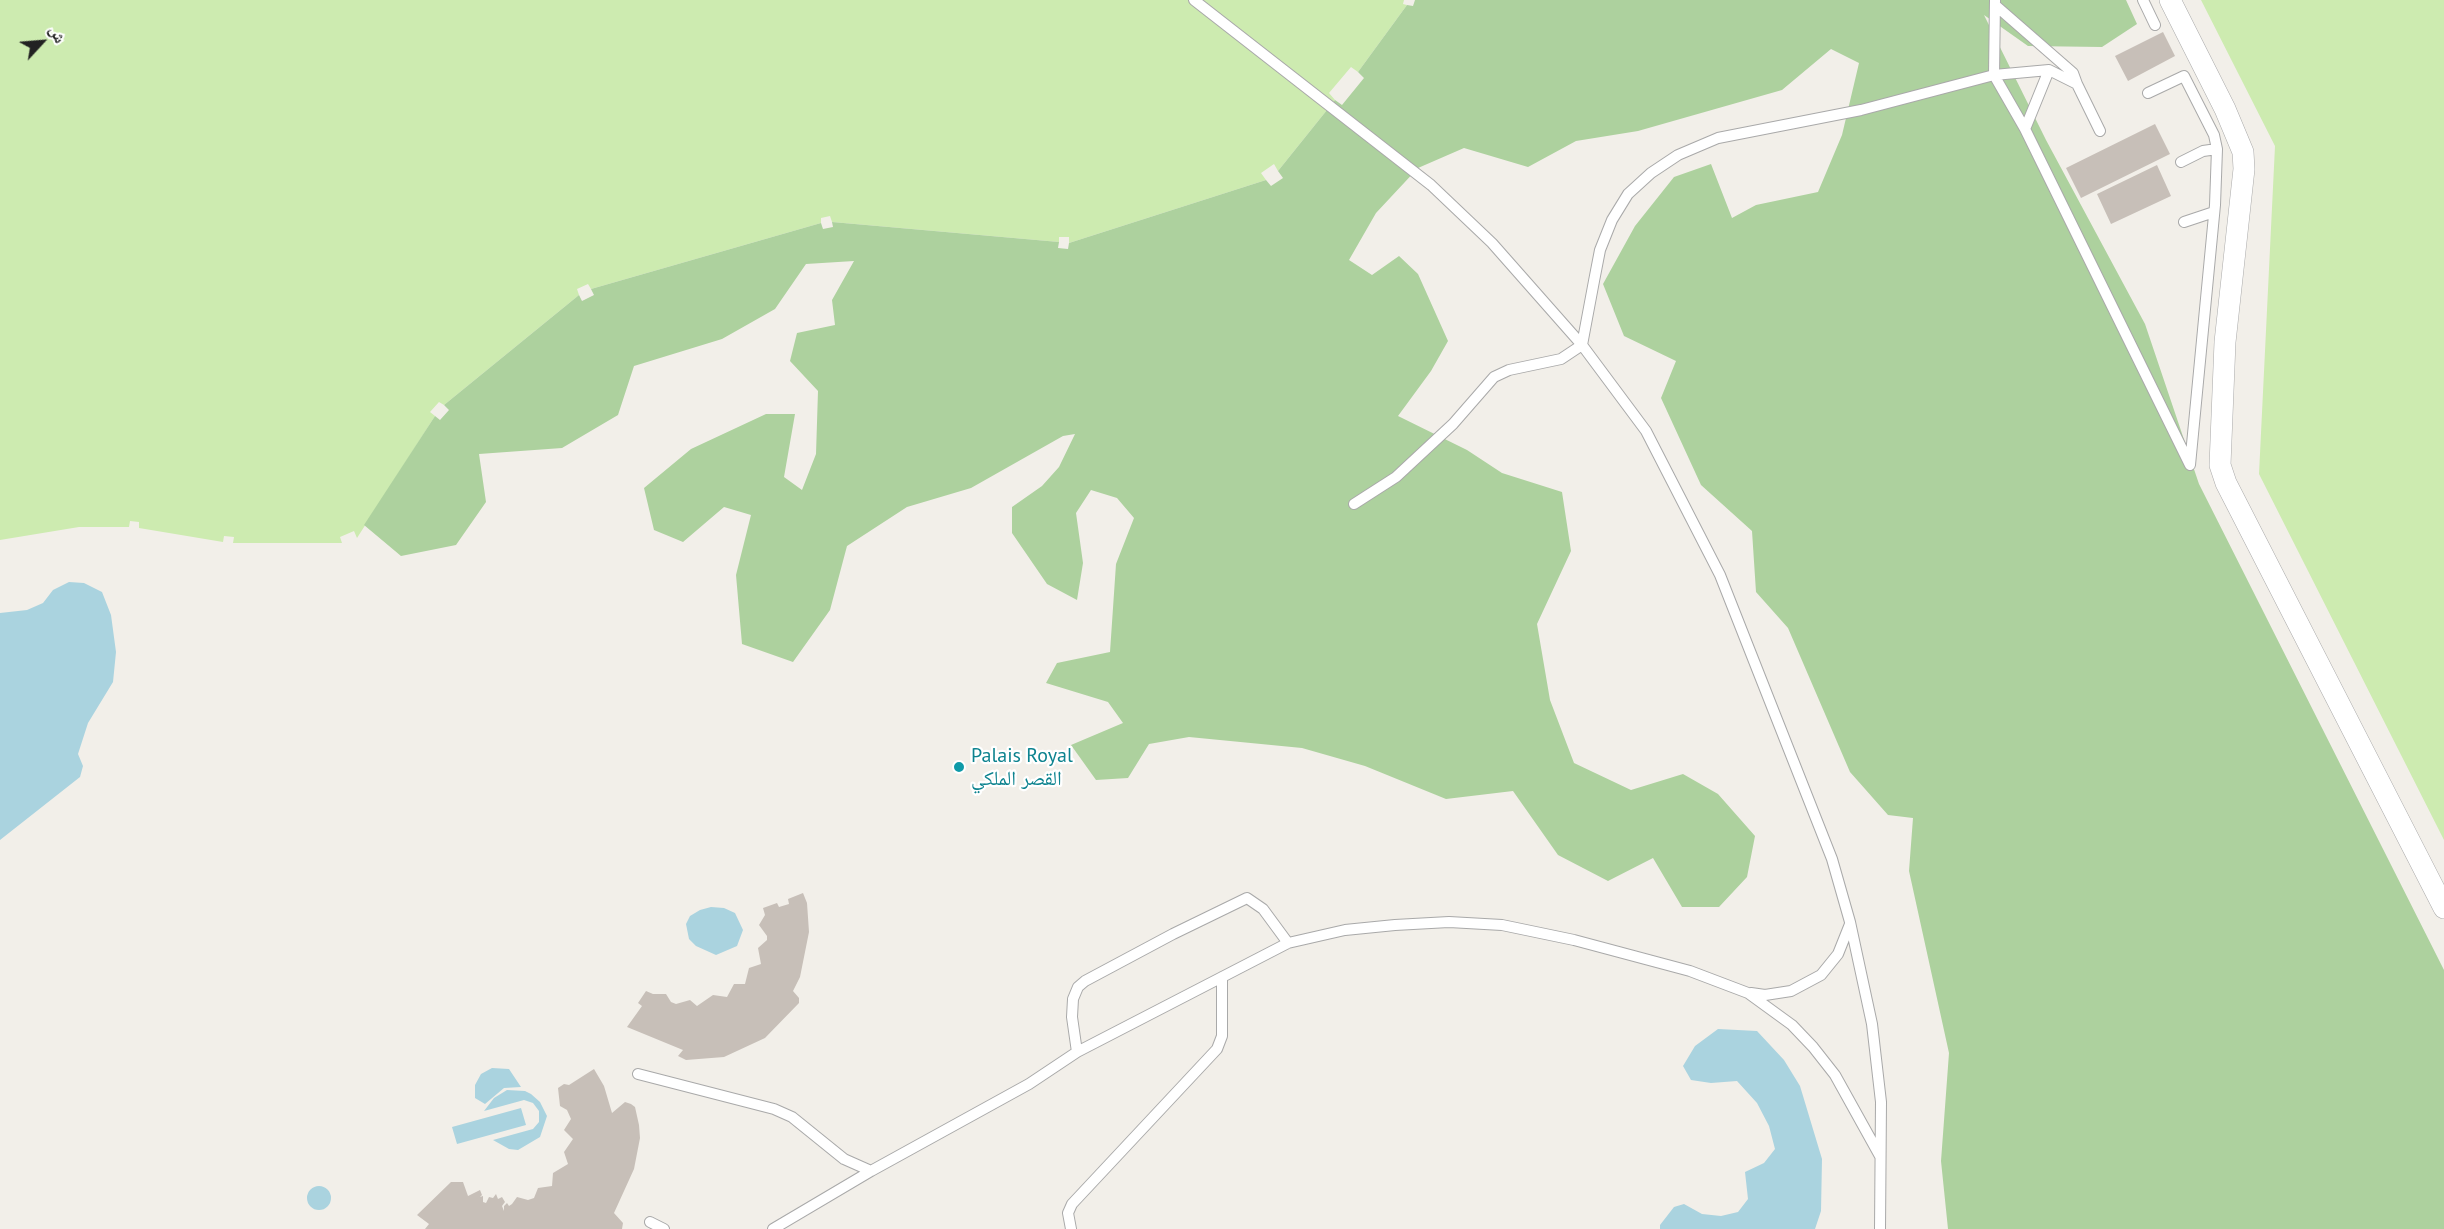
<!DOCTYPE html>
<meta charset="utf-8">
<style>
body{margin:0}
#map{position:relative;width:2444px;height:1229px;overflow:hidden;background:#f2efe9;font-family:"PT Sans","Noto Naskh Arabic",sans-serif}
canvas{display:block}
.north{position:absolute;left:12px;top:12px;width:60px;height:60px;-webkit-text-stroke:4px #fff;paint-order:stroke;rotate:64deg;font-size:16px;font-weight:700;line-height:24px;text-align:center;color:#222}
.north::after{content:'';display:block;margin:auto;width:21px;height:27px;background:#222;clip-path:polygon(50% 0,100% 100%,50% 72%,0 100%)}
</style>
<div id="map">
<canvas width="2444" height="1229"></canvas>
<div class="north">ش</div>
</div>
<script>
const g = document.querySelector('canvas').getContext('2d');
g.lineJoin = 'round';
function fillPath(path, color) {
  g.fillStyle = color;
  g.fill(path, 'evenodd');
}
function poly(rows) {
  const path = new Path2D();
  for (const r of rows) {
    if (r.length === 3) {
      path.moveTo(r[0] + r[2], r[1]);
      path.arc(r[0], r[1], r[2], 0, 2 * Math.PI);
      continue;
    }
    path.moveTo(r[0], r[1]);
    for (let i = 2; i < r.length; i += 2) path.lineTo(r[i], r[i + 1]);
  }
  return path;
}
function trace(path, color, width, dash) {
  g.strokeStyle = color;
  g.lineWidth = width;
  g.lineCap = dash ? 'butt' : 'round';
  g.setLineDash(dash || []);
  g.stroke(path);
}
function label(font, color, halo, rows, align = 'center') {
  g.font = font + ' "PT Sans","Noto Naskh Arabic",sans-serif';
  g.lineWidth = 4.5;
  g.setLineDash([]);
  g.textBaseline = 'middle';
  g.strokeStyle = halo;
  g.fillStyle = color;
  for (const [text, x, y, turn = 0] of rows) {
    g.save();
    g.translate(x, y);
    g.rotate((+turn || 0) * Math.PI / 180);
    g.textAlign = isNaN(turn) ? turn : align;
    if (halo) g.strokeText(text, 0, 0);
    g.fillText(text, 0, 0);
    g.restore();
  }
}
const grass = poly([
 [0,0,1404,0,1403,4,1407,5,1358,72,1351,67,1329,93,1335,100,1278,171,1274,164,1261,173,1266,180,1069,243,1069,237,1059,237,1059,242,832,222,830,216,821,218,821,223,591,289,588,284,577,289,579,295,444,405,439,402,430,412,435,416,357,538,354,531,340,537,342,543,233,543,234,537,224,536,223,542,139,528,139,522,130,521,129,527,79,527,0,540],
 [2201,0,2444,0,2444,840,2259,474,2275,146]
]);
const forest = poly([
 [1415,0,2126,0,2137,24,2102,47,2028,46,1984,15,2046,140,2145,324,2199,484,2444,970,2444,1229,1948,1229,1941,1161,1949,1053,1909,871,1913,818,1888,815,1850,772,1788,628,1756,592,1752,531,1701,485,1661,398,1676,361,1624,336,1603,284,1635,226,1674,177,1711,164,1732,218,1756,205,1818,192,1842,135,1859,63,1831,49,1782,90,1638,131,1576,141,1528,167,1464,148,1418,168,1376,213,1349,260,1372,275,1399,256,1418,274,1448,341,1431,371,1398,416,1467,450,1502,473,1562,492,1571,551,1537,624,1550,700,1574,763,1631,790,1683,774,1718,794,1755,836,1747,877,1719,907,1682,907,1653,858,1608,881,1558,855,1513,791,1446,799,1365,766,1302,748,1189,737,1149,744,1128,778,1096,780,1071,745,1123,723,1108,702,1046,683,1057,663,1110,652,1116,564,1134,518,1117,498,1091,490,1076,513,1083,563,1077,600,1047,584,1012,533,1012,507,1042,486,1059,467,1075,434,1063,436,971,488,907,507,847,546,830,610,793,662,742,644,736,575,751,515,724,507,683,542,654,530,644,488,691,449,766,414,795,414,784,477,802,490,816,454,818,391,790,361,797,333,835,325,832,300,854,261,806,264,775,309,722,339,634,366,618,415,562,448,479,454,486,502,456,545,401,556,364,525,435,416,440,420,449,410,444,405,579,295,582,301,594,295,591,289,821,223,823,229,833,227,832,222,1059,242,1058,248,1068,249,1069,243,1266,180,1271,186,1283,178,1278,171,1335,100,1342,105,1364,78,1358,72,1407,5,1413,6]
]);
const water = poly([
 [69,582,84,583,102,592,111,615,116,652,113,682,88,723,78,754,83,766,80,777,0,840,0,613,27,610,43,603,53,590],
 [711,907,724,908,735,913,743,930,737,946,716,955,696,946,689,939,686,924,690,916,700,910],
 [1718,1029,1757,1031,1784,1060,1800,1086,1822,1159,1821,1211,1815,1229,1660,1229,1660,1225,1674,1207,1684,1204,1702,1214,1721,1216,1738,1212,1748,1199,1745,1172,1764,1163,1775,1149,1769,1126,1757,1103,1737,1081,1711,1083,1691,1080,1683,1066,1695,1046],
 [492,1068,509,1069,521,1087,504,1088,485,1104,475,1098,475,1085,481,1074],
 [507,1090,525,1091,531,1094,540,1102,547,1116,540,1137,518,1150,509,1149,493,1140,533,1129,539,1122,539,1111,533,1103,524,1100,484,1111,494,1098],
 [521,1108,526,1125,457,1144,452,1127],
 [319,1198,12]
]);
const building = poly([
 [2163,32,2175,56,2128,81,2115,56],
 [2155,124,2170,154,2081,198,2066,168],
 [2157,165,2171,196,2111,224,2097,194],
 [803,893,807,903,809,932,800,977,793,991,799,998,799,1003,765,1038,724,1057,686,1060,678,1056,683,1050,627,1027,642,1006,638,1003,646,991,653,994,666,994,671,1002,676,1004,690,1000,697,1006,713,995,727,997,734,984,745,984,749,968,761,964,758,948,767,940,767,936,759,925,765,915,763,908,777,903,779,907,789,904,788,899],
 [594,1069,604,1086,612,1113,625,1102,631,1104,635,1107,639,1125,640,1138,634,1169,614,1213,623,1223,622,1229,425,1229,429,1224,417,1215,451,1182,463,1182,468,1196,480,1190,482,1195,480,1197,483,1196,483,1202,486,1203,489,1197,493,1198,496,1194,498,1199,502,1197,505,1202,502,1206,504,1211,504,1206,507,1203,509,1206,512,1204,517,1197,528,1200,534,1198,538,1188,552,1186,553,1173,568,1164,564,1152,573,1139,564,1130,571,1119,567,1110,560,1106,558,1088,564,1084,569,1085]
]);
const lane = poly([
 [1194,0,1431,185,1492,243,1582,345,1561,359,1509,370,1494,377,1453,424,1396,477,1354,504],
 [1995,0,1994,75,2025,129,2190,465,2215,205,2217,149,2214,135,2184,76,2148,93],
 [2143,0,2155,25],
 [1995,5,2073,73,2077,84],
 [2025,129,2049,70],
 [2181,162,2203,151,2217,149],
 [2184,222,2214,212],
 [1751,993,1765,995,1791,991,1821,975,1838,954,1850,924],
 [1077,1052,1072,1017,1073,999,1078,987,1085,981,1173,934,1247,898,1263,909,1288,943],
 [638,1074,774,1109,792,1117,844,1159,871,1171],
 [650,1222,664,1229],
 [773,1229,871,1171,1029,1084,1077,1052,1288,943,1345,930,1395,925,1449,922,1502,925,1574,940,1690,971,1748,993,1792,1025,1813,1047,1835,1075,1880,1156],
 [1071,1229,1068,1213,1072,1204,1217,1049,1222,1036,1222,977],
 [1880,1229,1881,1102,1872,1024,1850,922,1832,859,1720,575,1646,431,1582,345,1594,281,1600,250,1612,220,1628,194,1651,173,1678,155,1718,138,1861,110,1994,75,2049,70,2077,84,2100,131]
]);
const street = poly([
 [2170,0,2225,109,2243,152,2244,169,2225,342,2220,465,2226,483,2444,908]
]);
const markers = [
 [959,767,6,"#0f9aa8"]
];
const cultureNames = [
 ["Palais Royal",971,756],
 ["القصر الملكي",971,779]
];
fillPath(grass, '#cdebb0');
fillPath(forest, '#add19e');
fillPath(water, '#aad3df');
fillPath(building, '#c7bfb8');
trace(lane, '#a9a9a9', 12);
trace(street, '#a9a9a9', 22);
trace(lane, '#fff', 10);
trace(street, '#fff', 21);
for (const [x, y, r, color] of markers) {
  const dot = new Path2D();
  dot.arc(x, y, r, 0, 2 * Math.PI);
  g.fillStyle = color;
  g.fill(dot);
  trace(dot, '#fff', 2);
}
label('20px', '#0d838f', '#fff', cultureNames, 'left');
</script>
